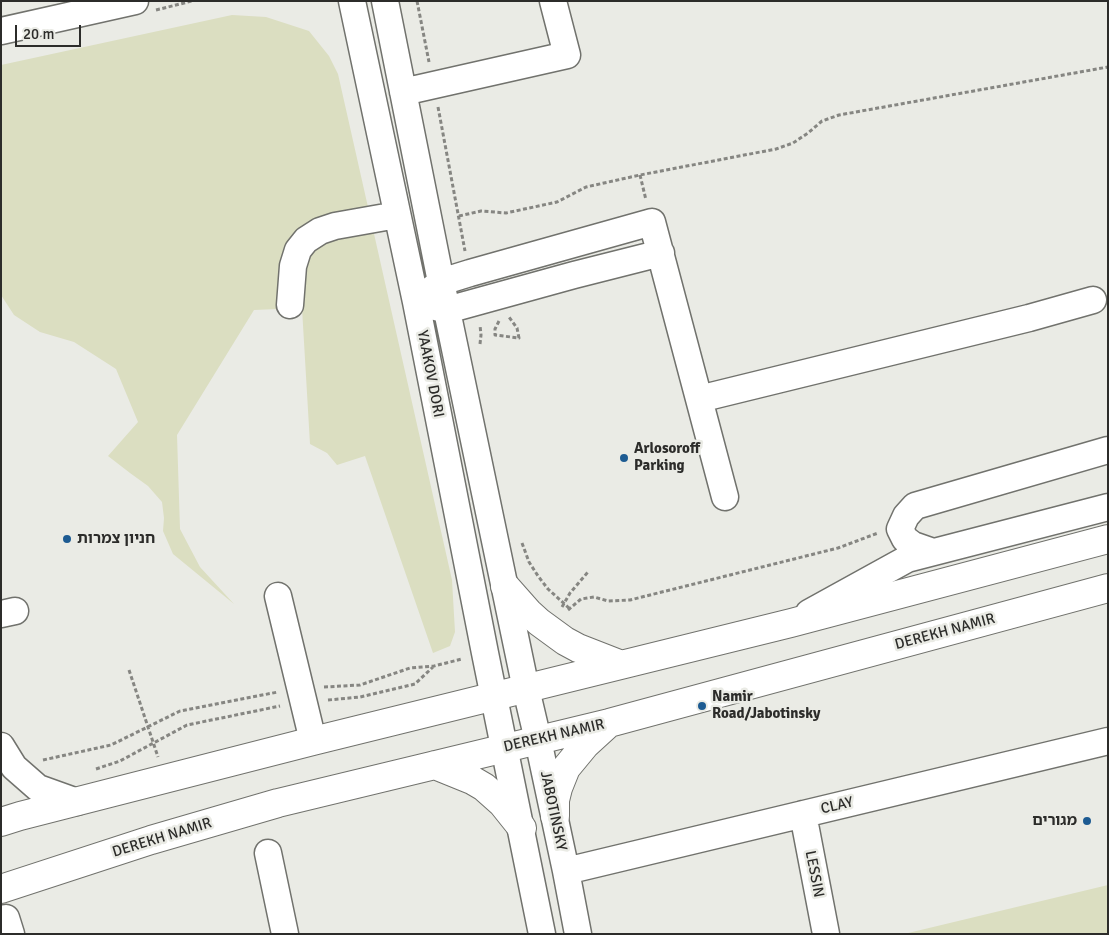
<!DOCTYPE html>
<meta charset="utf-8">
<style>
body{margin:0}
#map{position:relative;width:1109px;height:935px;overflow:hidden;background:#eaebe5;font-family:Signika,sans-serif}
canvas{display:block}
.frame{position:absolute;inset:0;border:2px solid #2c2c2a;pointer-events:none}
.scale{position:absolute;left:15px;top:25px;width:66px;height:22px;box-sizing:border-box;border:2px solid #2c2c2a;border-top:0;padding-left:6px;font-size:15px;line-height:18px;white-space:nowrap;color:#2c2c2a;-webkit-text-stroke:4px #eaebe5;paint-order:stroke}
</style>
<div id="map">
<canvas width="1109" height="935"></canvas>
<div class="frame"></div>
<div class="scale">20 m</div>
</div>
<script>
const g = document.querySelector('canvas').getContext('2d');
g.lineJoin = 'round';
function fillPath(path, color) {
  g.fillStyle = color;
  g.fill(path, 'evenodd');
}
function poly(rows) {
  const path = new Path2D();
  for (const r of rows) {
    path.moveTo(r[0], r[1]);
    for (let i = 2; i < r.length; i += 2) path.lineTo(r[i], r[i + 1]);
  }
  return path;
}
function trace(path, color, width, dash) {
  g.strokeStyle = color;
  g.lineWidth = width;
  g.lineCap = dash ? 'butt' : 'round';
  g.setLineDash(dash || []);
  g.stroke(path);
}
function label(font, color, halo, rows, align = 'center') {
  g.font = font + ' Signika,"Noto Sans Hebrew",sans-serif';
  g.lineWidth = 5;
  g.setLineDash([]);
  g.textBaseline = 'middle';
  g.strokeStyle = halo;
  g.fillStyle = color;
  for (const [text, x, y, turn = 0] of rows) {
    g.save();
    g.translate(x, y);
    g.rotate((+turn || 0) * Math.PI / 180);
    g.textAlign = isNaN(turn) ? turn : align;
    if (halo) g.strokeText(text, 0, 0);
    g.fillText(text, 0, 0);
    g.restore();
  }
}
const green = poly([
 [232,15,266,17,309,31,329,56,338,74,452,580,455,632,450,646,433,653,365,456,337,465,327,453,310,444,302,308,254,310,177,435,180,529,200,567,234,604,173,554,163,531,164,518,162,502,148,486,130,473,108,456,138,422,116,369,74,342,40,332,14,315,1,295,1,65],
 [1108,885,1108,934,904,934]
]);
const path = poly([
 [417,1,429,62],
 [156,10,192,1],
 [438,107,465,251],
 [640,175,646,200],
 [459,216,481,211,506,213,557,202,586,187,640,175,776,149,793,143,808,133,822,121,839,115,1108,67],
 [499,321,495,329,495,335,519,338,517,328,509,317],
 [480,344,481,335,480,325],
 [522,543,529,562,538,576,548,589,569,608],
 [562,607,570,593,588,572],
 [568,610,581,599,594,597,608,601,630,600,838,548,878,533],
 [129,670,158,757],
 [324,687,360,685,410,668,434,666,462,659],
 [328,700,360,697,415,684,433,667],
 [43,760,111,745,180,711,278,692],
 [96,769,120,761,187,725,280,706]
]);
const minor = poly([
 [352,1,416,302,485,653,542,934],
 [385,1,441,282,526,689,538,740,566,871,578,934],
 [1,31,135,1],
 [403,92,567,55,553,1],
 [428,292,441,282,470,273,652,222,725,497],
 [290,305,293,266,298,250,306,240,320,231,335,226,397,215],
 [431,306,447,310,574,275,661,253],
 [699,399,1029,318,1093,300],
 [933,552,913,545,905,539,900,529,906,516,915,506,1108,450],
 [278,596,313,741],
 [809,613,907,559,1108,507],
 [1,614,15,611],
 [1,746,14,767,38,788,77,802],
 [803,814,826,934],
 [268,853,285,934],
 [566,871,1108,741],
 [6,918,11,934]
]);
const major = poly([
 [505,586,528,612,539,622,565,641,578,648,619,664],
 [435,765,472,780,484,787,502,803,522,828],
 [555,816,555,800,558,788,566,768,585,745,608,724],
 [1,822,20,816,313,741,791,623,1108,539],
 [1,889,151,840,278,803,609,723,1108,588]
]);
const markers = [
 [624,458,5,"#1d5b92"],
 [67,539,5,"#1d5b92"],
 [702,706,5,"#1d5b92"],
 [1087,821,5,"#1d5b92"]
];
const streetNames = [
 ["YAAKOV DORI",430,374,79],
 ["DEREKH NAMIR",945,632,-15],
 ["DEREKH NAMIR",554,736,-13],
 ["CLAY",837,806,-13],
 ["JABOTINSKY",553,811,78],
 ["DEREKH NAMIR",162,838,-17],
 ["LESSIN",814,874,79]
];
const poiNames = [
 ["Arlosoroff",634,449],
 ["Parking",634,466],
 ["חניון צמרות",77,539],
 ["Namir",712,697],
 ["Road/Jabotinsky",712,714],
 ["מגורים",1077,821,"right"]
];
fillPath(green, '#dbdec1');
trace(minor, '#71726d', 29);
trace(major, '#71726d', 30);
trace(path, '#868682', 3, [4, 2.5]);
trace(minor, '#fff', 26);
trace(major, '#fff', 28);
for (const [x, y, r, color] of markers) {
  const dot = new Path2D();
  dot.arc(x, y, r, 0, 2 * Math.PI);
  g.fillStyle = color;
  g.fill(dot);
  trace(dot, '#eaebe5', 2);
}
label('15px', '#2c2c2a', '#eaebe5', streetNames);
label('bold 15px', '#2c2c2a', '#eaebe5', poiNames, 'left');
</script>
